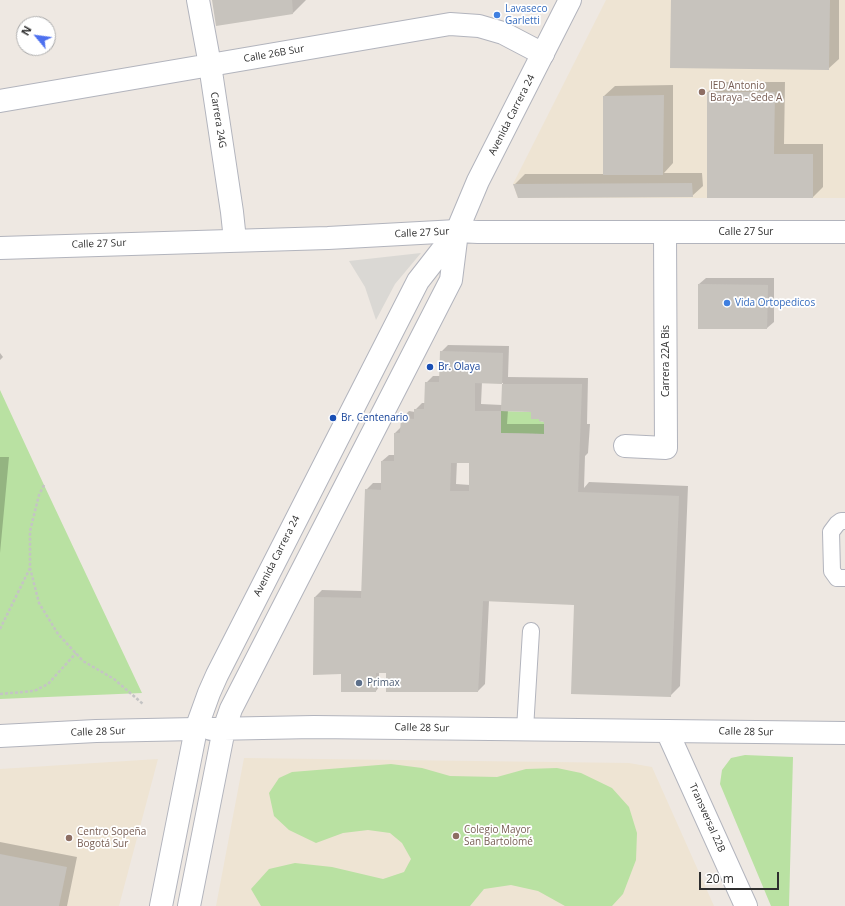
<!DOCTYPE html>
<meta charset="utf-8">
<style>
body{margin:0}
#map{position:relative;width:845px;height:906px;overflow:hidden;background:#eee8e2;font-family:"Open Sans",sans-serif}
canvas{display:block}
.north{position:absolute;left:16px;top:16px;width:40px;height:40px;box-sizing:border-box;background:#fff;border:1px solid #ababab;border-radius:50%;rotate:299deg;font-size:11px;font-weight:700;line-height:16px;text-align:center;color:#2e2e2e}
.north::after{content:'';display:block;margin:auto;width:14px;height:18px;background:#4d70ef;clip-path:polygon(50% 0,100% 100%,50% 72%,0 100%)}
.scale{position:absolute;left:699px;top:872px;width:80px;height:18px;box-sizing:border-box;border:2px solid #2e2e2e;border-top:0;padding-left:5px;font-size:12px;line-height:14px;white-space:nowrap;color:#2e2e2e;-webkit-text-stroke:3px #fff;paint-order:stroke}
</style>
<div id="map">
<canvas width="845" height="906"></canvas>
<div class="north">N</div>
<div class="scale">20 m</div>
</div>
<script>
const g = document.querySelector('canvas').getContext('2d');
g.lineJoin = 'round';
function fillPath(path, color) {
  g.fillStyle = color;
  g.fill(path, 'evenodd');
}
function poly(rows) {
  const path = new Path2D();
  for (const r of rows) {
    path.moveTo(r[0], r[1]);
    for (let i = 2; i < r.length; i += 2) path.lineTo(r[i], r[i + 1]);
  }
  return path;
}
function trace(path, color, width, dash) {
  g.strokeStyle = color;
  g.lineWidth = width;
  g.lineCap = dash ? 'butt' : 'round';
  g.setLineDash(dash || []);
  g.stroke(path);
}
function label(font, color, halo, rows, align = 'center') {
  g.font = font + ' "Open Sans",sans-serif';
  g.lineWidth = 3.5;
  g.setLineDash([]);
  g.textBaseline = 'middle';
  g.strokeStyle = halo;
  g.fillStyle = color;
  for (const [text, x, y, turn = 0] of rows) {
    g.save();
    g.translate(x, y);
    g.rotate((+turn || 0) * Math.PI / 180);
    g.textAlign = isNaN(turn) ? turn : align;
    if (halo) g.strokeText(text, 0, 0);
    g.fillText(text, 0, 0);
    g.restore();
  }
}
const education = poly([
 [606,0,845,0,845,198,518,198,513,184],
 [244,758,629,763,652,767,714,906,216,906],
 [158,759,119,906,0,906,0,769]
]);
const green = poly([
 [0,390,44,485,142,693,0,699],
 [501,411,531,412,531,419,539,419,540,421,544,422,544,434,501,433],
 [745,755,793,757,789,906,771,906,720,784,722,770,731,758],
 [391,764,422,768,450,776,497,777,526,769,557,768,581,773,612,788,629,807,637,833,636,860,623,894,612,906,565,906,538,891,511,885,484,889,470,906,261,906,251,889,269,869,295,863,332,867,383,879,404,872,411,859,402,843,390,833,368,830,343,833,316,843,289,830,274,816,269,793,279,778,292,772]
]);
const plaza = poly([
 [421,253,395,284,376,320,365,287,349,261]
]);
const shadow = poly([
 [213,0,306,0,293,13],
 [672,0,839,0,839,59,828,69],
 [719,82,785,82,784,144,823,144,823,187,813,197,708,92],
 [673,85,673,163,664,173,702,173,703,186,692,196,515,184,525,174,604,174,604,96,615,86],
 [706,278,774,278,774,322,767,328,699,284],
 [448,345,509,346,508,377,588,378,587,424,590,424,588,453,585,456,584,488,589,482,688,486,680,686,670,696,575,602,489,601,485,684,478,691,387,672,379,672,379,687,376,691,342,673,314,674,315,597,322,590,362,591,366,490,373,483,382,483,382,461,389,455,395,455,395,433,402,426,402,418,409,411,415,412,415,410,422,403,425,403,426,383,433,376,440,376,441,352],
 [482,382,503,383,502,405,481,404],
 [508,410,532,411,545,421,545,424,507,424],
 [457,461,472,462,470,485,456,484],
 [0,353,3,357,0,360],
 [0,457,9,457,0,553],
 [0,842,77,857,67,906,0,906]
]);
const building = poly([
 [212,0,292,0,293,14,216,26],
 [671,0,830,0,829,70,670,68],
 [707,92,775,92,774,154,813,154,813,198,707,198],
 [664,95,663,175,603,175,603,96],
 [692,183,693,197,518,198,513,184],
 [698,284,768,285,767,329,698,329],
 [440,351,503,353,502,384,475,383,475,411,501,411,501,433,544,434,544,422,539,421,539,419,531,419,531,412,501,411,502,384,582,384,578,492,679,496,671,697,571,694,574,605,483,601,478,692,386,692,386,673,376,673,376,692,341,692,341,674,313,675,314,597,361,598,365,489,381,490,381,461,394,461,394,433,400,433,401,418,414,419,414,409,424,409,425,382,439,382],
 [451,463,469,463,469,491,450,491],
 [0,854,67,867,59,906,0,906]
]);
const path = poly([
 [44,485,39,495,30,531,30,568,39,603,58,634,83,661,114,679,143,704],
 [0,629,30,568],
 [0,694,34,691,48,684,76,653]
]);
const service = poly([
 [845,521,841,521,837,524,831,532,832,571,837,578,845,578],
 [525,729,531,631]
]);
const minor = poly([
 [198,0,210,65,232,212,235,240],
 [0,101,450,24,479,26,503,33,543,54],
 [625,446,666,448,665,232]
]);
const tertiary = poly([
 [0,248,328,238,457,231],
 [667,731,845,733],
 [0,736,96,731,196,729]
]);
const secondary = poly([
 [457,231,478,232,845,232],
 [211,729,314,727,667,731,746,906],
 [161,906,196,729,209,693,217,675,418,281,457,231,478,181,570,0],
 [189,906,224,729,231,709,451,280,457,232]
]);
const markers = [
 [497,15,4,"#3f7fe0"],
 [702,92,4,"#8d6e63"],
 [727,303,4,"#3f7fe0"],
 [430,367,4,"#1a4fb4"],
 [333,418,4,"#1a4fb4"],
 [359,683,4,"#5c6f8a"],
 [456,836,4,"#8d6e63"],
 [69,838,4,"#8d6e63"]
];
const shopNames = [
 ["Lavaseco",505,9],
 ["Garletti",505,21],
 ["Vida Ortopedicos",735,303]
];
const streetNames = [
 ["Calle 26B Sur",274,54,-10],
 ["Avenida Carrera 24",512,115,-63],
 ["Carrera 24G",218,120,81],
 ["Calle 27 Sur",746,232],
 ["Calle 27 Sur",422,233,-3],
 ["Calle 27 Sur",99,244,-2],
 ["Carrera 22A Bis",666,361,-90],
 ["Avenida Carrera 24",277,556,-63],
 ["Calle 28 Sur",422,728,1],
 ["Calle 28 Sur",98,732,-2],
 ["Calle 28 Sur",746,732,1],
 ["Transversal 22B",707,818,66]
];
const educationNames = [
 ["IED Antonio",710,86],
 ["Baraya - Sede A",710,98],
 ["Colegio Mayor",464,830],
 ["San Bartolomé",464,842],
 ["Centro Sopeña",77,832],
 ["Bogotá Sur",77,844]
];
const transitNames = [
 ["Br. Olaya",438,367],
 ["Br. Centenario",341,418]
];
const serviceNames = [
 ["Primax",367,683]
];
fillPath(education, '#eee4d3');
fillPath(green, '#b9e1a2');
fillPath(plaza, '#dad8d4');
fillPath(shadow, '#0003');
fillPath(building, '#c7c3bd');
trace(service, '#b2b4bd', 18);
trace(minor, '#b2b4bd', 24);
trace(tertiary, '#b2b4bd', 24);
trace(secondary, '#b2b4bd', 24);
trace(path, '#c4c4c4', 2.5, [3, 2]);
trace(service, '#fff', 16);
trace(minor, '#fff', 22);
trace(tertiary, '#fff', 22);
trace(secondary, '#fff', 22);
for (const [x, y, r, color] of markers) {
  const dot = new Path2D();
  dot.arc(x, y, r, 0, 2 * Math.PI);
  g.fillStyle = color;
  g.fill(dot);
  trace(dot, '#fff', 1.5);
}
label('10px', '#366cbe', '#fff', shopNames, 'left');
label('10px', '#2e2e2e', '#fff', streetNames);
label('10px', '#785e54', '#fff', educationNames, 'left');
label('10px', '#164399', '#fff', transitNames, 'left');
label('10px', '#4e5e75', '#fff', serviceNames, 'left');
</script>
